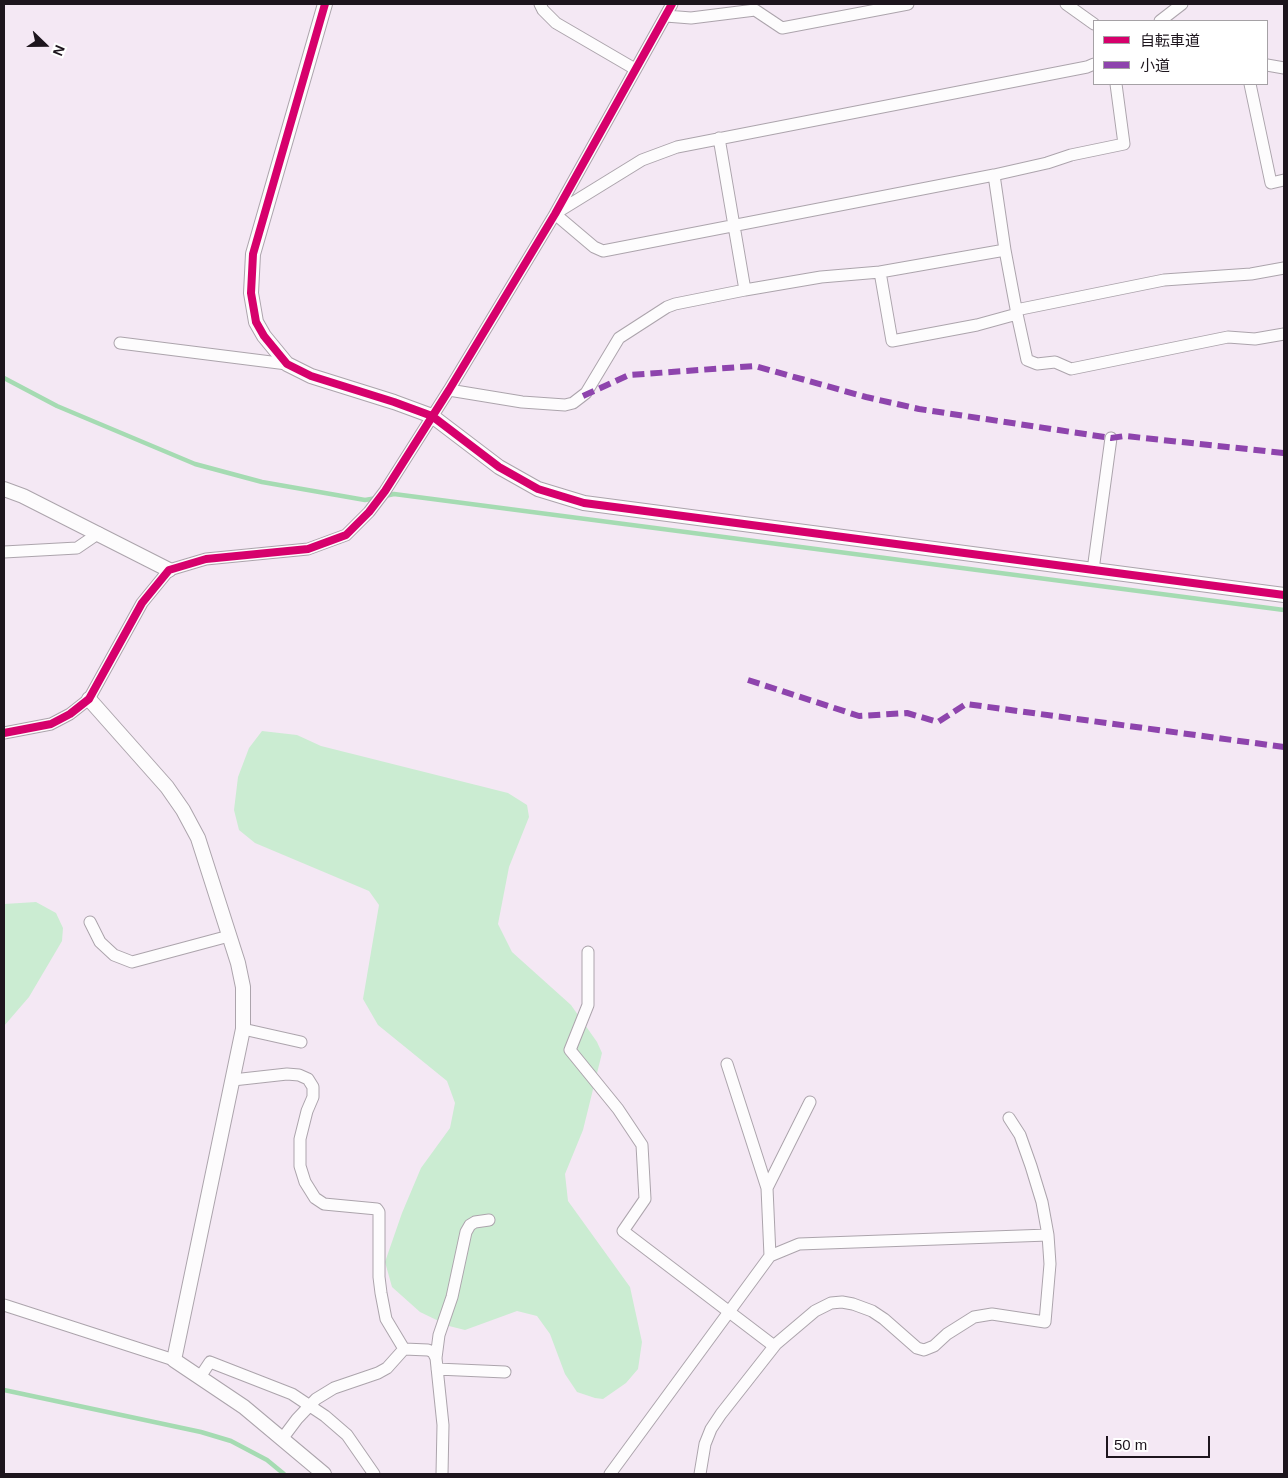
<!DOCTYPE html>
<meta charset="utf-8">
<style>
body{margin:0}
#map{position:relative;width:1288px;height:1478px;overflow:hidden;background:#f4e8f4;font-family:Arial,"Noto Sans JP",sans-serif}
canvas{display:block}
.frame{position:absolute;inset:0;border:5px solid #1d151d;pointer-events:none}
.legend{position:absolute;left:1093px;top:20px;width:175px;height:65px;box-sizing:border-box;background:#fff;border:1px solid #a5a1a5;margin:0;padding:6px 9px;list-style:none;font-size:15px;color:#1d151d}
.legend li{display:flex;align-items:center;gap:10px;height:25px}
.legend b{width:25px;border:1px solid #a5a1a5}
.north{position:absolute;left:20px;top:20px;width:50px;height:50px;-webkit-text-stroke:4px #fff;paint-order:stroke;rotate:112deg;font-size:14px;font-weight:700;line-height:20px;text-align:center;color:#1d151d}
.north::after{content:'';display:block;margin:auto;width:18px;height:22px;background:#1d151d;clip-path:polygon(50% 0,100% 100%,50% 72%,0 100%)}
.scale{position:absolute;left:1106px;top:1436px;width:104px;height:22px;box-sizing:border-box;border:2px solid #1d151d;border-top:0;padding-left:6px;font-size:15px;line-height:18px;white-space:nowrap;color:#1d151d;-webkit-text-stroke:4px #fff;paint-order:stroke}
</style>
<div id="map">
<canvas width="1288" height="1478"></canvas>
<div class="frame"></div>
<ul class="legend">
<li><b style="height:6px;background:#d6006c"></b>自転車道</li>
<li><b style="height:6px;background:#8e44ad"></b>小道</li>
</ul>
<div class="north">N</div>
<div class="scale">50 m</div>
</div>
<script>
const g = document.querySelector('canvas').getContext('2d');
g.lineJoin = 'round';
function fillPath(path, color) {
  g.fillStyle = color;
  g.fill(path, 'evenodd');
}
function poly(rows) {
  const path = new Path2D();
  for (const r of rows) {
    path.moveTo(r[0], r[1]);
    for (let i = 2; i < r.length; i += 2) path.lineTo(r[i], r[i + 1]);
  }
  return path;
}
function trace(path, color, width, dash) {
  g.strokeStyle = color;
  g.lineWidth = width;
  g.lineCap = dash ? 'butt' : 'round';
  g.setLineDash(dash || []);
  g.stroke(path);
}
const green = poly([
 [262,731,297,735,321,746,508,793,527,805,529,817,509,867,498,924,512,952,571,1005,597,1042,602,1053,583,1130,565,1174,568,1201,630,1287,642,1342,638,1369,626,1383,603,1399,595,1398,577,1392,565,1374,550,1334,537,1316,517,1311,465,1330,449,1326,420,1312,392,1287,385,1262,402,1213,421,1168,450,1128,455,1103,447,1081,378,1025,363,999,379,905,369,891,255,843,239,830,234,810,238,777,249,748],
 [36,902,56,913,63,928,62,941,29,997,4,1026,4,904]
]);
const stream = poly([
 [4,378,57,406,195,464,262,482,365,500,377,498],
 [385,496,394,494,1284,610],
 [4,1390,201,1432,231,1441,267,1460,284,1474]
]);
const minor = poly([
 [540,4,543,10,556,23,635,69],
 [1066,4,1094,24],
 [666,16,691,18,755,10,782,28,908,4],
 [1160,21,1182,4],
 [1267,65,1284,68],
 [1250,84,1271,183,1284,180],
 [719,138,745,290],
 [556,213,642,160,677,147,1087,67,1094,64],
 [555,214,594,247,603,251,994,175,1047,163,1071,155,1124,144,1116,84],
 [880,272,1005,250],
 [1016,310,1164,280,1251,274,1284,268],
 [1017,314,1027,360,1037,364,1055,362,1071,369,1228,337,1255,339,1284,334],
 [120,343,287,364],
 [449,390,522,402,565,405,573,403,586,393,619,338,667,307,675,304,745,290,821,277,880,272,892,341,977,325,1017,314,1005,250,994,175],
 [4,552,77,548,99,533],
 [1093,570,1111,438],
 [4,733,51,724,70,714,89,699,142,603,169,570,206,559,308,549,346,535,369,512,385,491,449,390,555,214,672,4],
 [90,922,100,942,114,955,132,962,229,936],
 [588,952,588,1005,570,1050,618,1109,642,1145,645,1199,623,1231,774,1346],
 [243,1029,301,1042],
 [727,1064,767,1188,770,1256],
 [233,1080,287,1074,299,1075,308,1079,313,1087,313,1097,307,1111,300,1139,300,1166,305,1182,315,1198,324,1204,377,1209,379,1212,379,1277,381,1293,386,1319,404,1349,428,1350,433,1352,436,1358,443,1425,442,1474],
 [767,1188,810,1102],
 [4,1305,174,1360],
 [436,1358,439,1335,452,1297,466,1232,470,1225,475,1222,489,1220],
 [437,1369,505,1372],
 [200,1377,210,1362,292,1394,325,1416,347,1435,374,1474],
 [282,1439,297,1419,316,1399,334,1388,378,1373,387,1368,404,1349],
 [610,1474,770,1256,799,1244,1048,1235,1042,1202,1031,1166,1020,1135,1009,1118],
 [700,1474,705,1444,711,1429,721,1414,776,1344,815,1311,831,1303,842,1302,853,1304,872,1311,884,1319,917,1348,924,1350,934,1346,947,1334,974,1317,992,1314,1045,1322,1050,1264,1048,1235]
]);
const tertiary = poly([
 [325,4,253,254,251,293,256,322,264,336,287,364,311,376,394,402,432,416,499,467,538,489,584,503,1284,595],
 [4,489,23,496,169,570],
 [89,699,167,787,183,810,198,838,238,963,243,987,243,1029,174,1360,244,1407,324,1474]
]);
const quiet = poly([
 [583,396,629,375,755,366,866,397,919,409,1111,438,1125,436,1284,453],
 [748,680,859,716,907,713,938,722,966,704,1284,747]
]);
const cycleway = poly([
 [325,4,253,254,251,293,256,322,264,336,287,364,311,376,394,402,432,416,499,467,538,489,584,503,1284,595],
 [4,733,51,724,70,714,89,699,142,603,169,570,206,559,308,549,346,535,369,512,385,491,449,390,555,214,672,4]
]);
fillPath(green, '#cbecd2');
trace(stream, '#a5dbb2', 4.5);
trace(minor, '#aca4ac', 13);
trace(tertiary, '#aca4ac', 16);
trace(minor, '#fdfcfd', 11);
trace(tertiary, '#fdfcfd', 14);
trace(quiet, '#8e44ad', 6, [12, 6]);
trace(cycleway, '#d6006c', 8);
</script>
